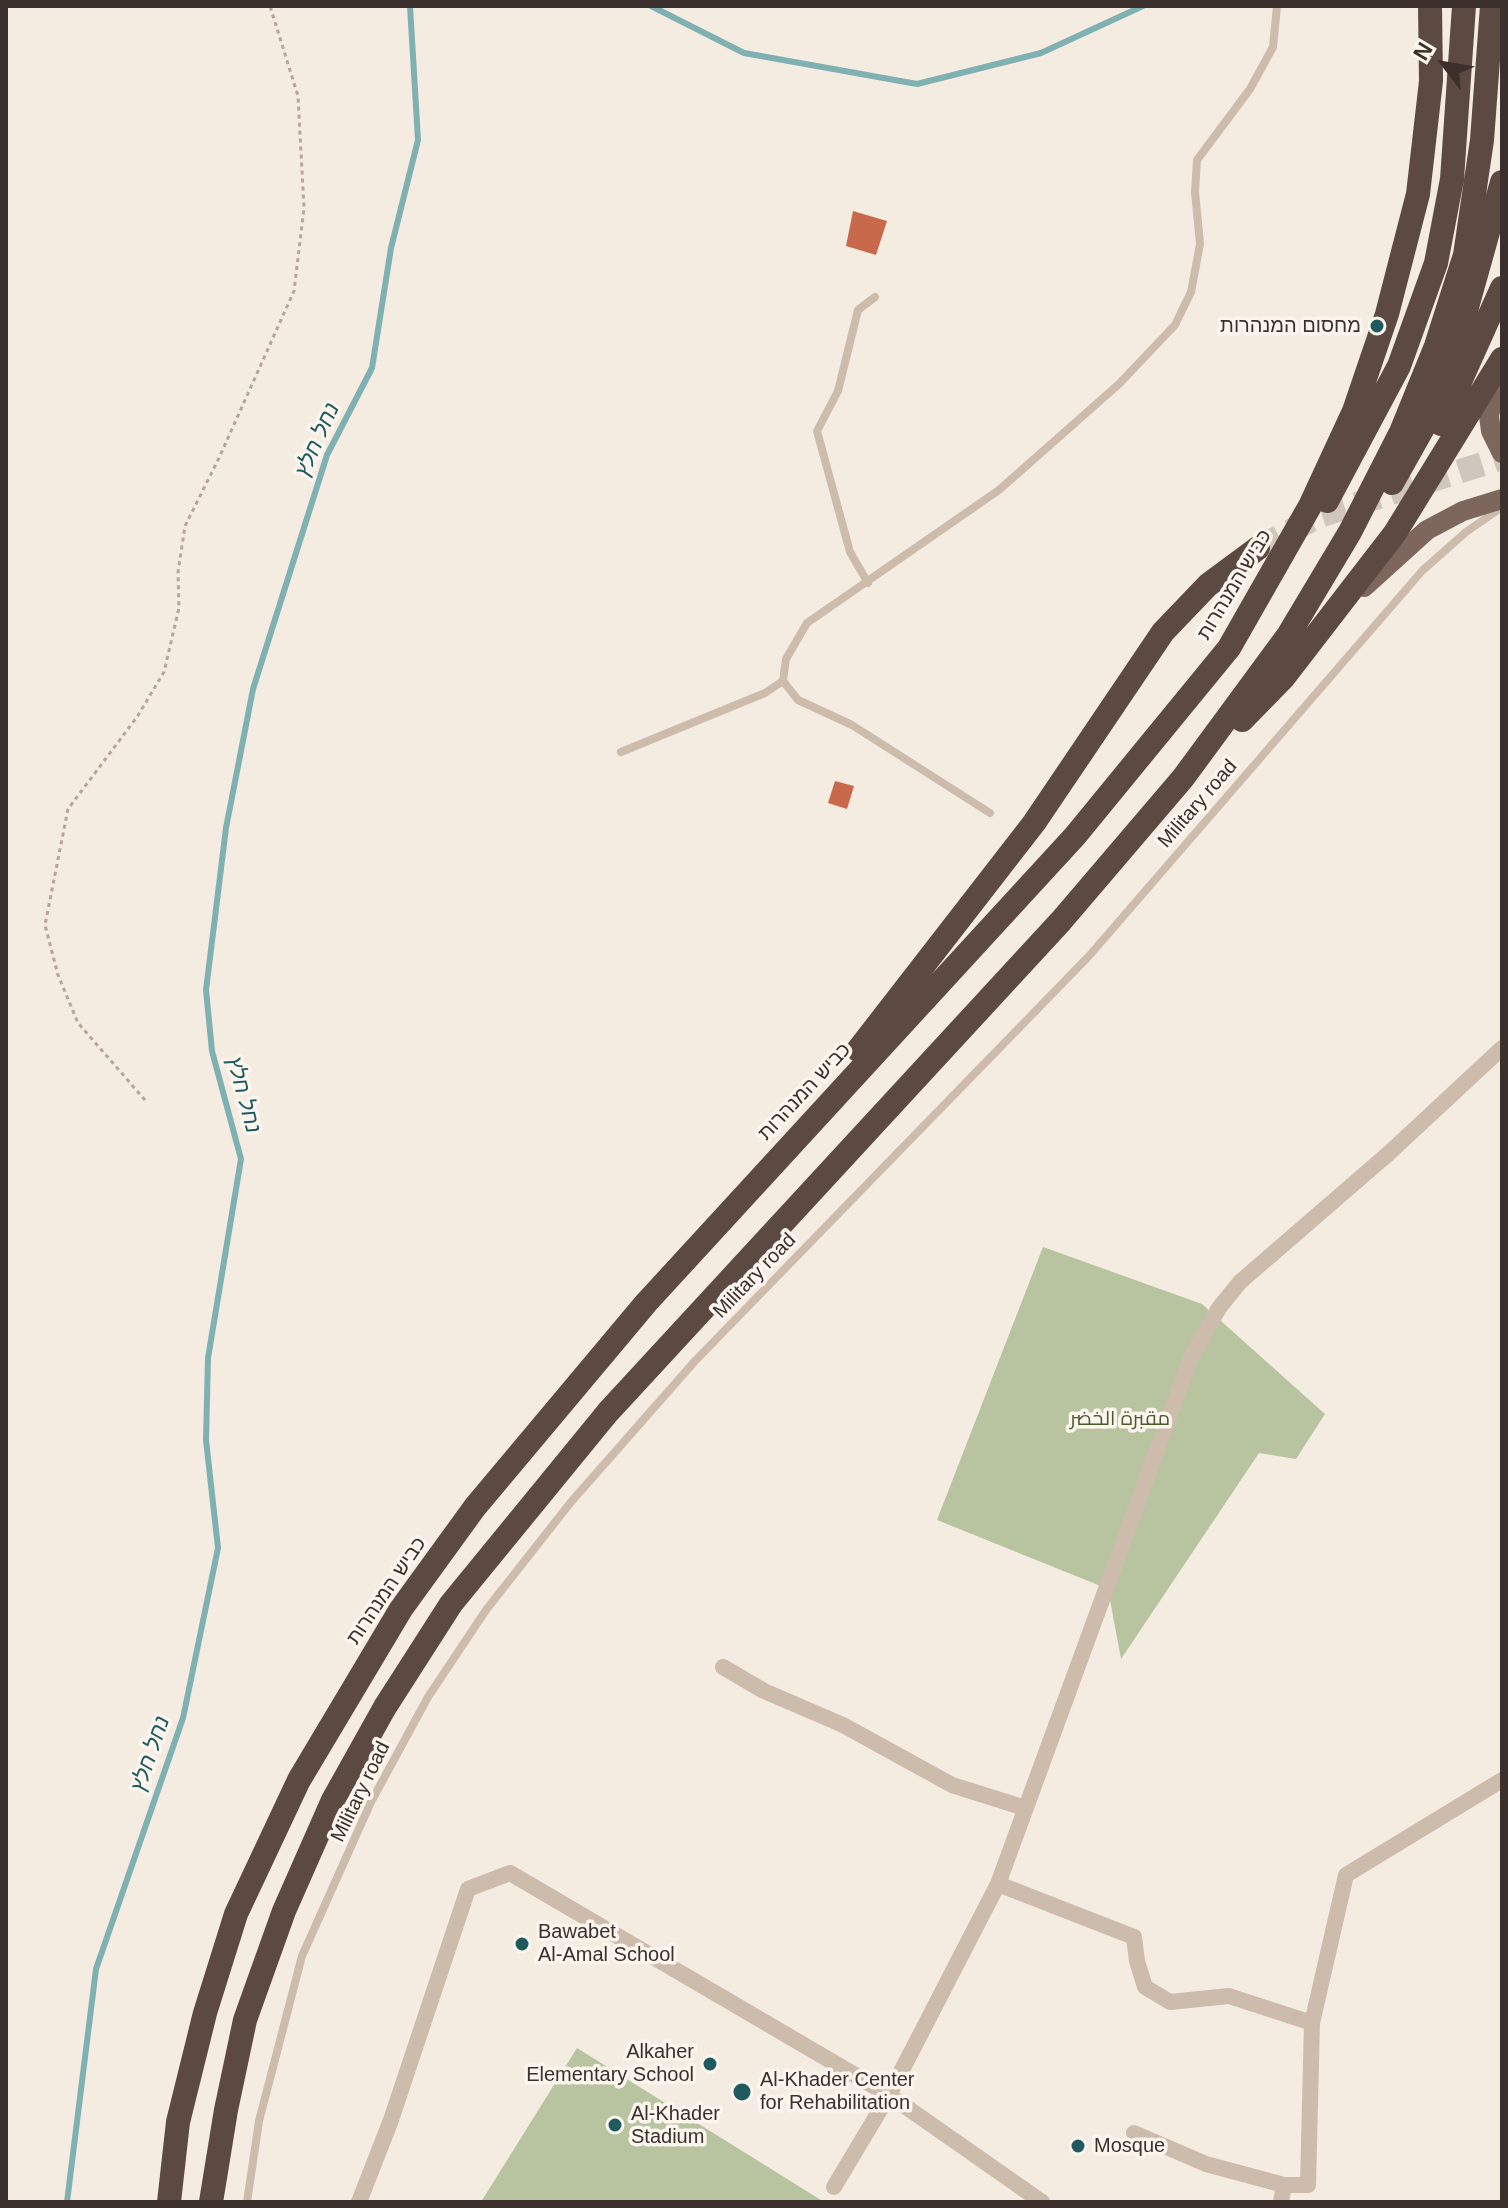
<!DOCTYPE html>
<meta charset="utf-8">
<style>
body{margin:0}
#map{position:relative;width:1508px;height:2208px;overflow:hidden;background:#f4ebe1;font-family:Arial,sans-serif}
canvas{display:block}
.frame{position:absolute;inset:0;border:8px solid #3b302b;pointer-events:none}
.north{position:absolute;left:1404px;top:24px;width:80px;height:80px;-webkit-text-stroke:6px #fbf5ee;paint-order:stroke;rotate:301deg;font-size:22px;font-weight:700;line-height:32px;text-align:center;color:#3b302b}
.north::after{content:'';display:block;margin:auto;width:28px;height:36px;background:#3b302b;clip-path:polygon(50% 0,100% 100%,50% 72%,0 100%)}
</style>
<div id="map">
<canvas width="1508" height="2208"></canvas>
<div class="frame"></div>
<div class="north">N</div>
</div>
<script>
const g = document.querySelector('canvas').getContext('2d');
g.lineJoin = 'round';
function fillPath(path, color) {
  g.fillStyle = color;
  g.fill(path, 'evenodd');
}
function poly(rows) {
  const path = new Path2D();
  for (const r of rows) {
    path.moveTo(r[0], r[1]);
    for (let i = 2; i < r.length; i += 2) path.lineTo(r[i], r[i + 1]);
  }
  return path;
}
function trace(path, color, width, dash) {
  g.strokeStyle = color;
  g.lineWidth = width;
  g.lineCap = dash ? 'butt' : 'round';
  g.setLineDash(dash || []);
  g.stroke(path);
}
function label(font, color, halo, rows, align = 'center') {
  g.font = font + ' Arial,Cairo,"Noto Sans Hebrew",sans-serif';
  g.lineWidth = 7;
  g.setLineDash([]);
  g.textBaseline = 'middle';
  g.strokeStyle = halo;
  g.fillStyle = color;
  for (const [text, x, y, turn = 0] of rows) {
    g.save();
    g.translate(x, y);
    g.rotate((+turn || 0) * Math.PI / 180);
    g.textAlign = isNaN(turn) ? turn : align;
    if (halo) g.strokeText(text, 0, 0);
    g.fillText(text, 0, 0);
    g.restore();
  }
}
const green = poly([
 [1043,1247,1202,1304,1325,1414,1296,1459,1259,1453,1121,1659,1108,1589,937,1520],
 [577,2048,824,2202,481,2202]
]);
const stream = poly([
 [651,6,744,53,917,84,1041,53,1143,6],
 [67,2202,96,1969,183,1718,218,1548,206,1440,208,1358,241,1159,212,1051,206,990,226,828,253,689,327,455,372,368,391,248,418,140,410,6]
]);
const building = poly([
 [853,211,887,221,876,255,846,246],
 [835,781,854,786,847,809,828,803]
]);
const highwayTunnel = poly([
 [1258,548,1319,516,1502,458]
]);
const path = poly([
 [145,1100,78,1023,58,975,45,925,68,809,137,717,164,672,179,608,178,572,185,526,219,458,294,291,304,208,298,96,270,6]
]);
const lane = poly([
 [868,583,850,552,817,431,838,391,858,310,875,297],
 [621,752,765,693,783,681],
 [990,813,852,725,798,700,783,681,786,659,807,623,999,490,1119,384,1175,325,1191,292,1200,244,1195,192,1197,160,1250,89,1273,47,1277,6],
 [247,2202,259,2121,302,1956,371,1802,428,1697,486,1610,571,1502,695,1361,1089,956,1422,571,1466,532,1502,507]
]);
const street = poly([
 [723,1667,764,1691,843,1725,952,1785,1025,1808],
 [998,1884,1134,1937,1137,1961,1145,1987,1170,2002,1229,1996,1312,2023],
 [1134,2133,1206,2164,1284,2185],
 [834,2187,889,2095,998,1884,1191,1357,1219,1308,1240,1282,1388,1154,1502,1048],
 [359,2202,391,2120,468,1889,510,1873,889,2095,1042,2202],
 [1281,2202,1284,2185,1308,2185,1312,2023,1346,1875,1502,1780]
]);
const primary = poly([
 [1498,373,1489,416,1491,431,1502,453],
 [1364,587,1427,530,1463,511,1502,499]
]);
const highway = poly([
 [1441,424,1502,288],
 [1392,483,1428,419,1455,350,1502,182],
 [1327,501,1399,366,1436,263,1452,179,1464,6],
 [1242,720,1284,677,1395,533,1502,359],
 [858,1050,1034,823,1163,632,1208,585,1258,548],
 [169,2202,178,2122,205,2013,236,1914,299,1780,401,1609,475,1507,646,1303,1075,836,1229,648,1310,506,1354,411,1387,314,1418,194,1431,81,1430,6],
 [211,2202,226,2110,245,2020,284,1911,333,1800,385,1707,451,1604,608,1412,1061,921,1183,778,1289,634,1350,532,1401,432,1436,346,1465,255,1482,140,1492,6]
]);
const markers = [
 [1377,326,8,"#1f5a5e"],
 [522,1944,8,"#1f5a5e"],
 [710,2064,8,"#1f5a5e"],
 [742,2092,10,"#1f5a5e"],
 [615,2125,8,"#1f5a5e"],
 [1078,2146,8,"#1f5a5e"]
];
const poiNames = [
 ["מחסום המנהרות",1361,326,"right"],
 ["Bawabet",538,1932],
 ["Al-Amal School",538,1955],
 ["Alkaher",694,2052,"right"],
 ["Elementary School",694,2075,"right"],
 ["Al-Khader Center",760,2080],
 ["for Rehabilitation",760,2103],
 ["Al-Khader",631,2114],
 ["Stadium",631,2137],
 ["Mosque",1094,2146]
];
const streetNames = [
 ["כביש המנהרות",1235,585,-59],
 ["Military road",1198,804,-49],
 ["כביש המנהרות",805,1092,-47],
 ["Military road",755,1276,-46],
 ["כביש המנהרות",387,1591,-56],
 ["Military road",361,1792,-64]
];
const parkNames = [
 ["مقبرة الخضر",1120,1419]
];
const waterNames = [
 ["נחל חלץ",318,440,-66],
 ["נחל חלץ",243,1095,75],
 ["נחל חלץ",151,1754,-71]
];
fillPath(green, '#b8c4a0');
trace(stream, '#7fb0b2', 6);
fillPath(building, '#c8694b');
trace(highwayTunnel, '#cfc6bd', 24, [24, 12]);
trace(path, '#b9a596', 3, [4, 4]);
trace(lane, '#cdbbac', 8);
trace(street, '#cdbbac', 16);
trace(primary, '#7d675c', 20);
trace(highway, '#5c4a42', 24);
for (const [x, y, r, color] of markers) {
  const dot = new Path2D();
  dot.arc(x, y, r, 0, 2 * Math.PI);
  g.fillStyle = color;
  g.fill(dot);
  trace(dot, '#fbf5ee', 3);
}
label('20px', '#3b302b', '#fbf5ee', poiNames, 'left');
label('20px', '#3b302b', '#fbf5ee', streetNames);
label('20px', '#4a5a2e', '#fbf5ee', parkNames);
label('italic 22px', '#1f5a5e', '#fbf5ee', waterNames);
</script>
